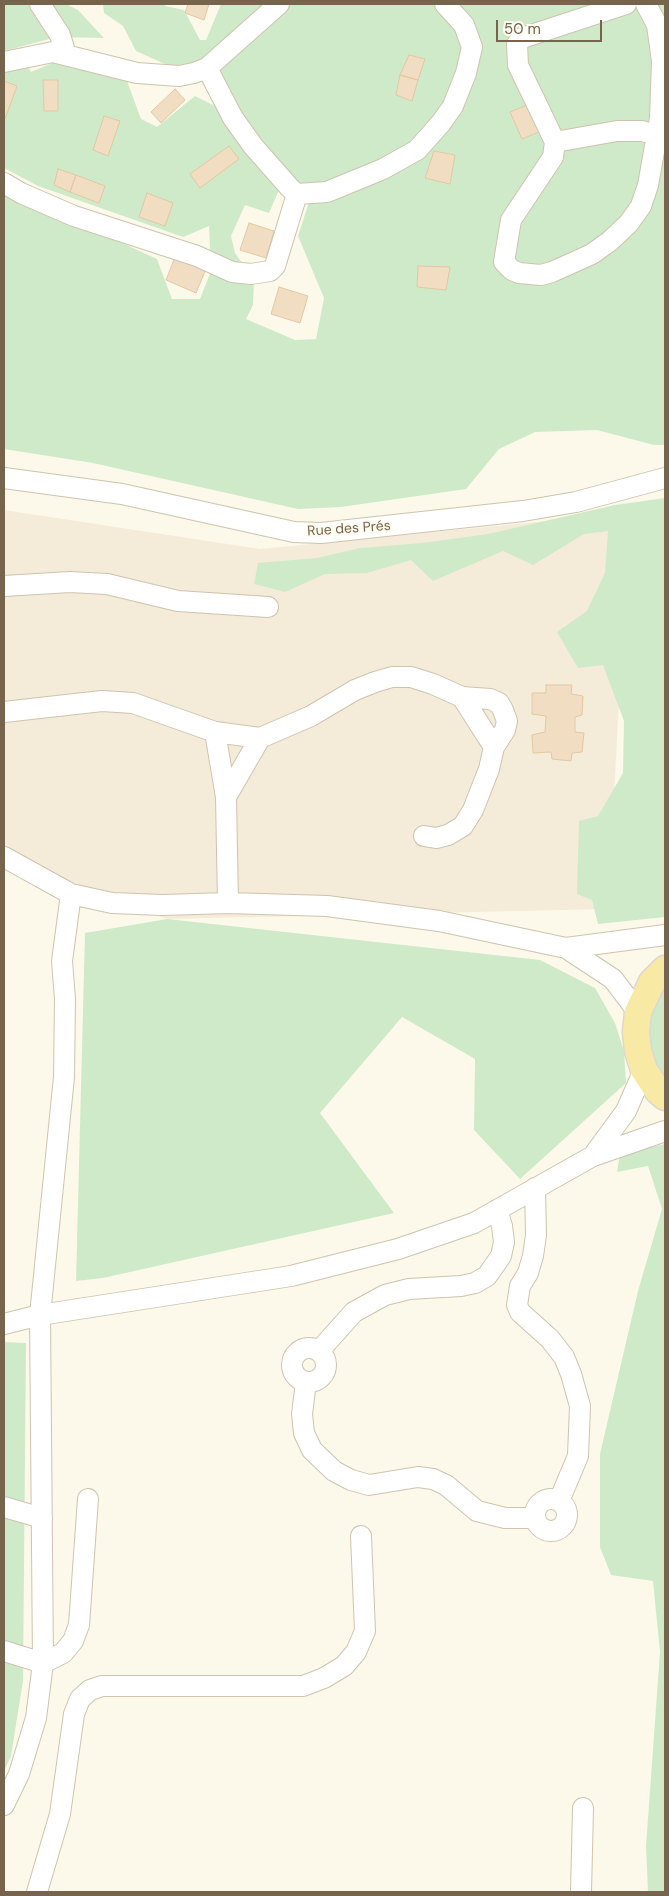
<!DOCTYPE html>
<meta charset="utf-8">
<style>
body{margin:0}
#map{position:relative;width:669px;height:1896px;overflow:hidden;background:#fcf9ea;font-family:"DM Sans",sans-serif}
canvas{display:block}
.frame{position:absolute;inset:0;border:5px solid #77644d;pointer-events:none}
.scale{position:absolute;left:496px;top:20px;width:106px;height:22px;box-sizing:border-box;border:2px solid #77644d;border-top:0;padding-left:6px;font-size:15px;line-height:18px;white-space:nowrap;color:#77644d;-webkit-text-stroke:4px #fefcf0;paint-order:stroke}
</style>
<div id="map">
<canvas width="669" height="1896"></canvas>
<div class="frame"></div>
<div class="scale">50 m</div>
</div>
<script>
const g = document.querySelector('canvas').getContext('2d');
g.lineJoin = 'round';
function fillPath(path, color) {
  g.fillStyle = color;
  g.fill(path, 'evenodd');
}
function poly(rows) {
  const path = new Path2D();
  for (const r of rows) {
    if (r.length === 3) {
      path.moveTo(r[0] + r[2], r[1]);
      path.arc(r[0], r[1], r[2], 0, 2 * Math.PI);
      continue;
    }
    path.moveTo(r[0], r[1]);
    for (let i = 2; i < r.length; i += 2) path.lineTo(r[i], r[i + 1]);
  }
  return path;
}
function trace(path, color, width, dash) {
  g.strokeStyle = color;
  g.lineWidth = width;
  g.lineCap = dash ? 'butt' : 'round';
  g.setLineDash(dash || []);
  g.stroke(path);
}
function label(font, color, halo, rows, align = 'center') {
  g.font = font + ' "DM Sans",sans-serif';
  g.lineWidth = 5;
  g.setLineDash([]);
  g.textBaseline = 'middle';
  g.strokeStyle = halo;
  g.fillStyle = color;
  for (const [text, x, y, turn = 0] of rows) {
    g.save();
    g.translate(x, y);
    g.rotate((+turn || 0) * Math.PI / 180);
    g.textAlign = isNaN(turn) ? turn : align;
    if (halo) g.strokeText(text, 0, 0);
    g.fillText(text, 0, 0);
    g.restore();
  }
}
const residential = poly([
 [4,510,260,549,629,513,608,909,167,919,4,856]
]);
const green = poly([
 [4,4,66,4,78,10,104,38,57,37,4,51],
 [103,4,165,4,165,6,184,10,200,40,206,40,221,4,665,4,665,445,654,445,597,430,535,432,499,449,466,489,341,507,298,509,93,463,4,449,4,189,157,259,172,299,200,299,211,271,209,226,183,237,38,186,4,168,4,66,25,61,31,72,64,58,108,71,127,81,141,119,157,127,195,96,219,108,208,78,187,74,136,51,123,26,104,13],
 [282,183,311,196,298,236,324,298,316,339,295,340,246,319,253,305,254,280,235,253,231,236,245,205,269,213],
 [665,498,665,917,598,924,592,900,577,894,579,821,598,816,623,773,624,721,603,665,578,668,557,632,587,611,605,573,608,531,584,534,533,565,503,551,433,581,411,560,367,573,325,574,285,592,254,584,258,563,317,558,360,548,422,543,488,534,615,505],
 [167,919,540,960,595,988,615,1023,624,1051,626,1083,520,1179,474,1130,475,1059,402,1017,320,1113,394,1213,103,1278,76,1281,85,933],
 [665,981,665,1084,651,1062,645,1034,649,1006],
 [665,1144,665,1892,648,1892,646,1846,660,1652,653,1581,611,1575,600,1547,600,1454,638,1291,662,1209,648,1166,617,1172,620,1154],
 [4,1342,26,1343,23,1681,11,1756,4,1771]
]);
const building = poly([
 [188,4,209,4,204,20,185,13,188,4],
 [409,55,425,59,418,80,400,75,409,55],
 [400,75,418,80,412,101,396,95,400,75],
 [43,80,58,80,58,111,44,111,43,80],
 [4,81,17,86,5,119,4,119,4,81],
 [175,89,185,100,161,123,151,112,175,89],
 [527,105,539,132,522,139,510,112,527,105],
 [104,116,120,121,108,156,93,150,104,116],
 [229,146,239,159,200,188,190,174,229,146],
 [434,151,455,155,450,184,425,178,434,151],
 [58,169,76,175,70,192,54,185,58,169],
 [76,175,105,186,99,203,70,192,76,175],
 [147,193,173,203,165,226,139,217,147,193],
 [249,223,274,231,266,258,240,250,249,223],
 [175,257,206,269,196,293,166,280,175,257],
 [418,266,450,267,446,290,417,287,418,266],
 [279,287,308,296,300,323,271,314,279,287],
 [546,685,572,685,571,694,583,696,582,715,575,717,575,732,584,733,582,752,572,753,571,761,552,759,551,752,533,753,532,735,545,732,546,716,532,714,532,693,546,693,546,685]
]);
const minor = poly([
 [40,4,60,35,66,55],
 [626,4,522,38,517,44,518,65,555,142,553,157,511,220,504,262,512,270,519,273,541,275,552,272,592,254,610,241,629,223,641,206,648,185,660,118,662,61,657,25,646,4],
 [4,62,53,52,137,73,179,76,194,73,207,68,279,4],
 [207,68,233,118,253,146,290,188,297,194,327,192,383,169,417,150,441,123,453,106,466,73,472,47,464,25,445,4],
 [555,142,617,131,642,131,656,135],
 [4,183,21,193,74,216,197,256,232,272,251,274,270,271,275,266,297,194],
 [4,478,122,494,294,532,321,533,523,511,576,502,665,478],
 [4,586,70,582,107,584,178,601,268,607],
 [462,697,490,699,499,703,503,710,507,721,505,730,494,747],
 [4,712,102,701,133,703,215,732,260,738,311,716,355,690,375,682,392,677,411,677,433,684,462,697,494,747,489,769,473,810,463,826,448,835,436,838,424,836],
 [215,732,226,797],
 [4,857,71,894,112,903,162,905,228,903,327,906,439,921,566,948,665,935],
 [228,903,226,797,260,738],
 [566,948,613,979,638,1012],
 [593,1156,626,1111,644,1070],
 [535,1188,536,1235,533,1256,528,1273,520,1286,517,1305,520,1312,550,1339,564,1357,571,1374,580,1406,578,1456,559,1501],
 [4,1324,40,1315,291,1276,398,1249,474,1223,593,1156,665,1131],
 [309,1365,17],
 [319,1351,354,1312,385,1295,409,1289,461,1286,475,1283,487,1276,501,1256,504,1242,502,1226,497,1210],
 [306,1382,302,1414,304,1433,312,1450,334,1471,351,1480,369,1485,418,1477,433,1479,446,1485,477,1511,505,1518,535,1518],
 [551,1515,16],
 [4,1507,42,1518],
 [4,1651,43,1663,63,1653,73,1641,79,1625,88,1499],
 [4,1805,19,1774,36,1718,43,1663,40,1315,64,1077,65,999,62,961,71,894],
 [37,1892,60,1814,74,1714,80,1699,90,1690,102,1686,303,1686,324,1678,344,1666,356,1652,365,1631,361,1536],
 [581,1892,583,1808]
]);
const major = poly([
 [665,969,652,982,638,1012,636,1032,638,1051,644,1070,658,1091,665,1097]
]);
const streetNames = [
 ["Rue des Prés",349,529,-4]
];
fillPath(residential, '#f4ecd8');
fillPath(green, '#cfeac8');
fillPath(building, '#f1dec2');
trace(building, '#e3c8a3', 1);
trace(minor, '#cec3af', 22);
trace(major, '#dcd7d1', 29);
trace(minor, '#fff', 20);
trace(major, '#f8eaa5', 26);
label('14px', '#77644d', '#fefcf0', streetNames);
</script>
